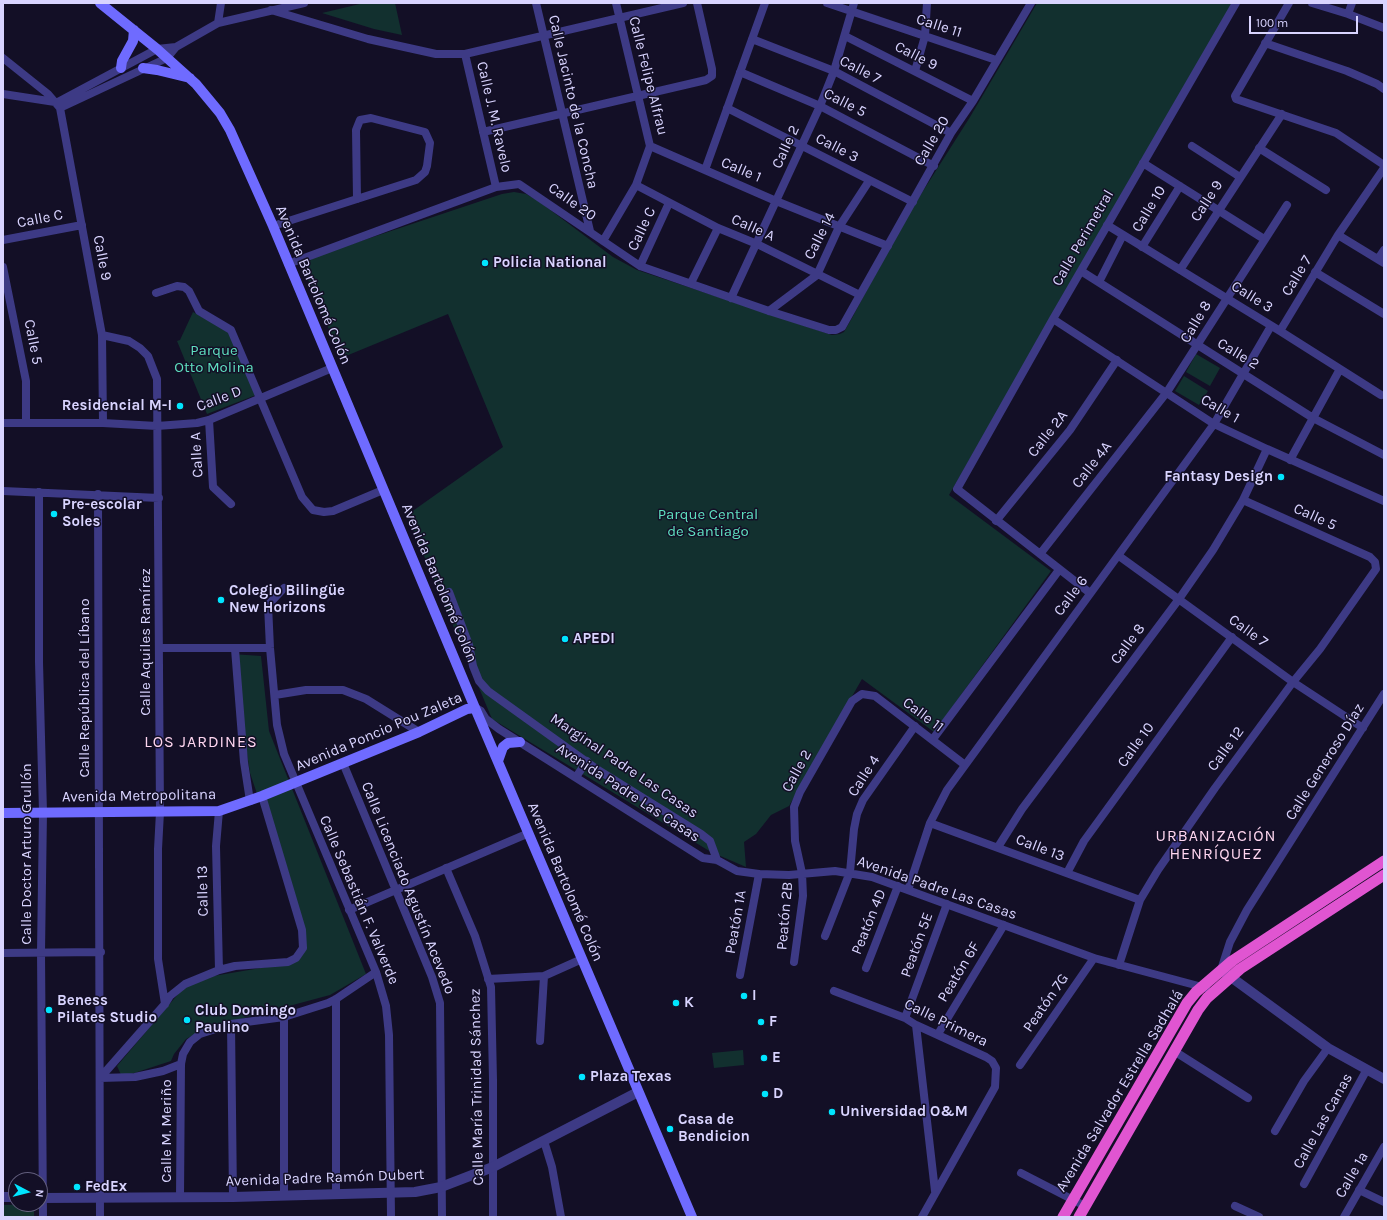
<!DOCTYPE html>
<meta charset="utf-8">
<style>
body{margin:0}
#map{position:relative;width:1387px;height:1220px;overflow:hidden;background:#130f26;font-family:Karla,sans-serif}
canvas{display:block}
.frame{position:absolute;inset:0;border:4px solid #d9d4ff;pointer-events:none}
.north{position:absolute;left:8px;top:1172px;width:40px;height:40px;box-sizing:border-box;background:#130f26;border:1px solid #625e7d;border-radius:50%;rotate:97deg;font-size:11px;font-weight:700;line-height:16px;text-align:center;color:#d9d4ff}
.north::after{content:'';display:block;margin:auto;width:14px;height:18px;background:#00e5ff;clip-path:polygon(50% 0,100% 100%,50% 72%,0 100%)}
.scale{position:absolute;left:1249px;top:16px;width:109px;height:18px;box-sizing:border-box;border:2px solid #d9d4ff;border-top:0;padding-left:5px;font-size:12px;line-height:14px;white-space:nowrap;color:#d9d4ff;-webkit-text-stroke:3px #130f26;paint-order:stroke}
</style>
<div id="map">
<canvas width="1387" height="1220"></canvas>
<div class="frame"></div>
<div class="north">N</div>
<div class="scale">100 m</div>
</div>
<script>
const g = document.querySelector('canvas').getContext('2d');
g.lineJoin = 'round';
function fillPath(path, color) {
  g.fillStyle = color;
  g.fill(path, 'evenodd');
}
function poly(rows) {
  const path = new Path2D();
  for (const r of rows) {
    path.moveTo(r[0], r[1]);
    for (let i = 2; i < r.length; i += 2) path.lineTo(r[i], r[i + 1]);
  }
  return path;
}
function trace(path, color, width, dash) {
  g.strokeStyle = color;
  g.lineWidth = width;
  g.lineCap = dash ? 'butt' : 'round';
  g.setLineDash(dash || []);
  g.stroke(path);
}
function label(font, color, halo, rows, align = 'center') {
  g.font = font + ' Karla,sans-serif';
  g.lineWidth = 3;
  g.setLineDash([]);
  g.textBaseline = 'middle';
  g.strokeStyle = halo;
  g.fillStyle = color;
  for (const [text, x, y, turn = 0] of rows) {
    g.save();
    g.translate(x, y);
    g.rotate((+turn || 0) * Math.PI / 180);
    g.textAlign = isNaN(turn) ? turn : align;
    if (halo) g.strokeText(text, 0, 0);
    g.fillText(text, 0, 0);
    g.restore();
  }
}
const green = poly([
 [364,3,395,3,402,35,374,29,322,13],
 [1037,3,1233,3,949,495,1051,571,934,732,862,679,789,806,771,815,756,834,744,842,746,867,711,852,492,719,407,515,503,447,448,314,341,358,306,275,307,265,313,257,502,194,514,192,526,194,537,200,613,257,637,270,832,335,840,334,844,332,852,318,904,221,970,117],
 [193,312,229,331,256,395,207,414,177,341,180,340],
 [1196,354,1220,368,1210,386,1186,372],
 [1184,376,1208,391,1199,405,1175,391],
 [232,654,261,656,269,731,366,974,330,995,207,1028,186,1039,174,1054,171,1061,122,1077,117,1066,190,980,278,965,296,958,305,936,250,773],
 [743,1050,744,1065,714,1068,712,1053],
 [34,1204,34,1217,3,1217,3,1205]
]);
const minor = poly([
 [536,3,590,231],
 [827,3,996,60],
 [1289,3,1235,96,1236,99,1336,133,1384,165],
 [1312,3,1348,14,1384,28],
 [271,10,368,39,436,54,465,54,683,3],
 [1348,14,1352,3],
 [218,23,221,3],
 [845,36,973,101],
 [752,39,834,71,951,133],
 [1265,43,1347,71,1377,84,1384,89],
 [465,54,496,187],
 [3,58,48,94,60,108,102,335,103,423],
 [915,71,925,36,927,3],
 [740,72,820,106,934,166],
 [3,94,55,102],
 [56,103,157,49,176,47,218,23,304,3],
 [60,108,167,58,176,47],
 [727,108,913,202],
 [483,132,706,80,712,76,712,69,697,3],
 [650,146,776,201,888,246],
 [1192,146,1240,177],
 [1259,148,1326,190],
 [1143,163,1264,239],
 [705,170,765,3],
 [636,185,718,228,757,244,860,295],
 [1107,225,1280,331,1381,395],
 [273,226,416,180,425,172,427,166,430,143,425,132,371,118,360,120,356,130,357,199],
 [1338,235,1384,263],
 [3,240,82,225],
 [603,241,636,185,650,146,616,3],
 [1142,247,1180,186],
 [1378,259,1384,250],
 [288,264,496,187,519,184,640,266,769,311,829,330,836,330,842,327,951,133,973,101,1031,3],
 [640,266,669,203],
 [3,267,26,381,26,423],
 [1180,270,1282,114],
 [1081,271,1313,418,1384,455],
 [1315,272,1384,314],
 [1099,282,1123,235],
 [691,283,718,228],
 [156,293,177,286,184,287,189,291,199,311,231,330,302,497,313,510,324,512,333,511,383,490],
 [731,298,820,106,834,71,854,3],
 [769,311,817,275,839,227,869,181],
 [1053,319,1214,424,1267,449,1384,501],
 [1280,331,1338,235,1384,168],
 [102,335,129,341,140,348,148,356,157,379,160,812,158,849,158,959,165,1004],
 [209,420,213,487,231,504],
 [3,423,103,423,157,426,197,423,209,420,332,368],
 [1290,460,1340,369],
 [3,491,159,498],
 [39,492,39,662,43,812,41,952,43,1217],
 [98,494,100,1217],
 [996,521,1070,430,1117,360],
 [1040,554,1167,392,1287,205],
 [1119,556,1293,682,1363,728],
 [284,588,268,605,270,648,277,725,284,754,376,972,386,1006,389,1035,391,1217],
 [449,592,469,645,473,666,479,681,488,691,598,770,701,834,710,841,717,860],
 [1090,593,957,489,1053,319,1236,3],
 [160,648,270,648],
 [235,649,244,762,250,801],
 [275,695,306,690,343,690,366,699,419,732],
 [476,708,481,711,486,719,499,729,703,858,717,860,737,871,759,874,789,875,835,871,872,877,1094,958,1206,988],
 [933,739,1059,570],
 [343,763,432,977,440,1003,442,1217],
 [576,777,587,761],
 [219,811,216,846,219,970],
 [930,823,1140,900],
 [998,847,1022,809,1179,599,1213,550,1243,500,1267,449],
 [446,868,475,936,491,987,493,1080,493,1217],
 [1067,873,1084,841,1232,637],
 [908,890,930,823,947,790,1214,424,1271,326],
 [349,910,529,833],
 [825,936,850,872,854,829,857,814,863,800,915,726],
 [3,953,101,952],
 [794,962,803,896,802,873,795,841,794,807,800,792,852,701,862,694,875,696,965,765],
 [1119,965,1140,900,1158,870,1215,788,1293,682,1320,649,1376,569,1375,562,1370,557,1243,500],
 [866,968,898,886],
 [1221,970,1230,942,1247,910,1384,694],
 [740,975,759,874],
 [488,979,544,976,582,959],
 [834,991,905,1018,916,1025,986,1057,992,1061,996,1068,995,1087,922,1217],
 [905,1018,947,904],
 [231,1024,233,1197],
 [916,1025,935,1191],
 [938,1034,1004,925],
 [540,1041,544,976],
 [1174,1051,1248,1098],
 [1020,1065,1094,958],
 [100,1078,165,1004,170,996,185,984,219,970,235,966,288,962,296,958,303,948,302,930,262,796],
 [100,1078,135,1077,163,1071,181,1064],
 [1275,1131,1304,1081,1328,1048],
 [544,1141,552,1167,561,1217],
 [1021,1173,1085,1206],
 [1304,1184,1366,1071],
 [1359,1190,1384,1202],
 [336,1195,336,999],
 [284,1196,284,1017],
 [180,1197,181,1064,183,1054,190,1042,200,1034,231,1024,284,1017,328,1003,336,999,376,972],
 [1235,1206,1259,1217],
 [1344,1217,1384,1147]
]);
const tertiary = poly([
 [1224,972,1328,1048,1384,1079],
 [3,1197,16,1197],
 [40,1198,233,1197,415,1192,441,1187,493,1167,638,1092]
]);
const secondary = poly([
 [100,3,157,49,196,84,220,113,230,130,273,226,475,708,692,1217],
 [121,68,122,61,133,41,134,30],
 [143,68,157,70,190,78],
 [498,761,503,747,508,743,520,742],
 [3,813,219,811,262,796,419,732,467,709,475,708]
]);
const trunk = poly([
 [1063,1217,1187,1003,1196,992,1232,961,1384,861],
 [1079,1217,1198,1010,1207,998,1240,969,1384,875]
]);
const markers = [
 [485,263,4,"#00e5ff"],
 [180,406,4,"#00e5ff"],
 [1281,477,4,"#00e5ff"],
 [54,514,4,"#00e5ff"],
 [221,600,4,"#00e5ff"],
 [565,639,4,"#00e5ff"],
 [744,996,4,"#00e5ff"],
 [676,1003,4,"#00e5ff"],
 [49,1010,4,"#00e5ff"],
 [187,1020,4,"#00e5ff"],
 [761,1022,4,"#00e5ff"],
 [764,1058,4,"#00e5ff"],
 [582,1077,4,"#00e5ff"],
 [765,1094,4,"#00e5ff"],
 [832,1112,4,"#00e5ff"],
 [670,1129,4,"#00e5ff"],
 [77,1187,4,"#00e5ff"]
];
const streetNames = [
 ["Calle 11",939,26,18],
 ["Calle 9",916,56,27],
 ["Calle 7",860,70,27],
 ["Calle Felipe Alfrau",648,76,76],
 ["Calle Jacinto de la Concha",573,102,77],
 ["Calle 5",845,103,27],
 ["Calle J. M. Ravelo",494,117,77],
 ["Calle 20",932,141,-60],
 ["Calle 2",786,147,-65],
 ["Calle 3",837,148,27],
 ["Calle 1",741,170,23],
 ["Calle 9",1207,201,-57],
 ["Calle 20",572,202,35],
 ["Calle 10",1149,209,-59],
 ["Calle C",40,219,-11],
 ["Calle A",753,228,24],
 ["Calle C",642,229,-65],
 ["Calle 14",820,236,-63],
 ["Calle Perimetral",1083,238,-60],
 ["Calle 9",102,258,79],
 ["Calle 7",1297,276,-59],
 ["Avenida Bartolomé Colón",313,285,67],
 ["Calle 3",1252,297,32],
 ["Calle 8",1196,322,-59],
 ["Calle 5",33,342,79],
 ["Calle 2",1238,354,31],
 ["Calle D",219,399,-21],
 ["Calle 1",1220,409,30],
 ["Calle 2A",1048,434,-52],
 ["Calle A",197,455,-93],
 ["Calle 4A",1092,465,-52],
 ["Calle 5",1315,517,24],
 ["Avenida Bartolomé Colón",439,583,67],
 ["Calle 6",1071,596,-53],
 ["Calle 7",1248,631,36],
 ["Calle Aquiles Ramírez",146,642,-90],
 ["Calle 8",1128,644,-53],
 ["Calle República del Líbano",85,688,-90],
 ["Calle 11",923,715,37],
 ["Avenida Poncio Pou Zaleta",379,732,-23],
 ["Calle 10",1136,745,-54],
 ["Calle 12",1226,749,-54],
 ["Calle Generoso Díaz",1325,762,-58],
 ["Marginal Padre Las Casas",624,766,34],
 ["Calle 2",797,771,-61],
 ["Calle 4",864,776,-57],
 ["Avenida Padre Las Casas",628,793,33],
 ["Avenida Metropolitana",139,796,-1],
 ["Calle 13",1040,848,21],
 ["Calle Doctor Arturo Grullón",27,854,-90],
 ["Avenida Bartolomé Colón",565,882,67],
 ["Calle Licenciado Agustín Acevedo",408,888,68],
 ["Avenida Padre Las Casas",937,888,19],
 ["Calle 13",203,891,-91],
 ["Calle Sebastián F. Valverde",359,900,67],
 ["Peatón 2B",785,916,-85],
 ["Peatón 1A",736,922,-80],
 ["Peatón 4D",869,922,-68],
 ["Peatón 5E",917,945,-70],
 ["Peatón 6F",959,972,-59],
 ["Peatón 7G",1046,1003,-55],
 ["Calle Primera",946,1023,26],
 ["Calle María Trinidad Sánchez",477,1087,-91],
 ["Avenida Salvador Estrella Sadhalá",1120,1091,-59],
 ["Calle Las Canas",1323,1121,-61],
 ["Calle M. Meriño",167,1131,-90],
 ["Calle 1a",1352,1175,-60],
 ["Avenida Padre Ramón Dubert",325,1178,-2]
];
const poiNames = [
 ["Policia National",493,263],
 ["Residencial M-I",172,406,"right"],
 ["Fantasy Design",1273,477,"right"],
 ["Pre-escolar",62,505],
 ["Soles",62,522],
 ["Colegio Bilingüe",229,591],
 ["New Horizons",229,608],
 ["APEDI",573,639],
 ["I",752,996],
 ["Beness",57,1001],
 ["Pilates Studio",57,1018],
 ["K",684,1003],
 ["Club Domingo",195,1011],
 ["Paulino",195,1028],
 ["F",769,1022],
 ["E",772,1058],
 ["Plaza Texas",590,1077],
 ["D",773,1094],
 ["Universidad O&M",840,1112],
 ["Casa de",678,1120],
 ["Bendicion",678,1137],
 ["FedEx",85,1187]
];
const parkNames = [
 ["Parque",214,351],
 ["Otto Molina",214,368],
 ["Parque Central",708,515],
 ["de Santiago",708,532]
];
const neighbourhoodNames = [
 ["LOS JARDINES",201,742],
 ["URBANIZACIÓN",1216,836],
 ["HENRÍQUEZ",1216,854]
];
fillPath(green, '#12302f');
trace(minor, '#3d3a85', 8);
trace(tertiary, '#3d3a85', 10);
trace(secondary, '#6f6bff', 10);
trace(trunk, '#e055d1', 11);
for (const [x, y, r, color] of markers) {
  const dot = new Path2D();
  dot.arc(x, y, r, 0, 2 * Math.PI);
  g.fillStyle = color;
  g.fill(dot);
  trace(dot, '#130f26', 1.5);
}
label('15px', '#d9d4ff', '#130f26', streetNames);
label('bold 15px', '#d9d4ff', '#130f26', poiNames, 'left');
label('15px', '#5fe0c0', '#130f26', parkNames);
g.letterSpacing = '1px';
label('16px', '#ffd6f0', '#130f26', neighbourhoodNames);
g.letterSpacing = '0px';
</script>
